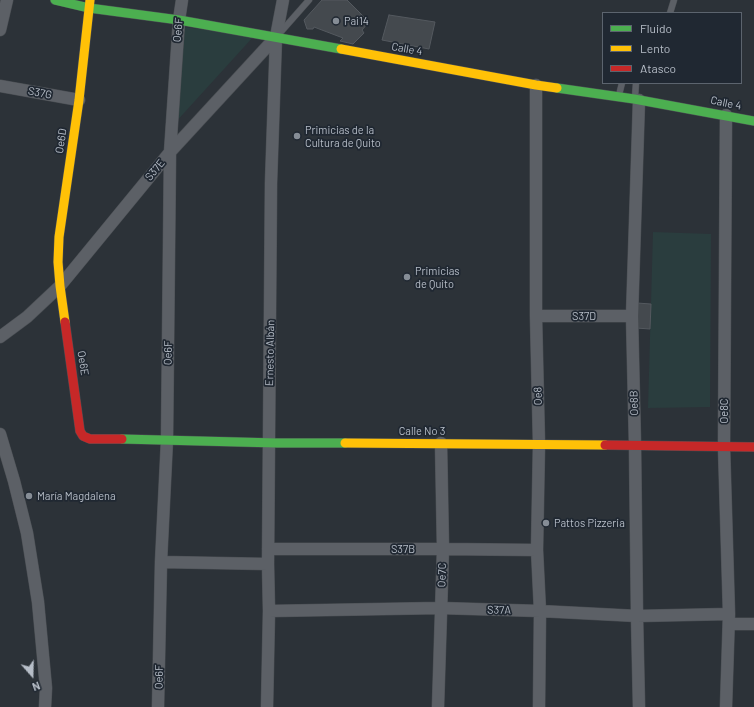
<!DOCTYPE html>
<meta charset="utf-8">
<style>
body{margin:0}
#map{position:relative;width:754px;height:707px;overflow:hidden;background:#2c3238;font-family:Barlow,sans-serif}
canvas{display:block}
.legend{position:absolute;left:602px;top:12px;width:140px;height:72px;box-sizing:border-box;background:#202832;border:1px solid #5c646e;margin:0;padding:5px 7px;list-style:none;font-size:12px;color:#b7bec8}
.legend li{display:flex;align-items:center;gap:8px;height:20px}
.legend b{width:20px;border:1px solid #5c646e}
.north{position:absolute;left:12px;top:655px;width:40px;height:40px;-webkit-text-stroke:3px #202832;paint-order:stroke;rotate:160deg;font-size:11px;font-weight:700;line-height:16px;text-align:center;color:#b7bec8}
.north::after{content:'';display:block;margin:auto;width:14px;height:18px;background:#b7bec8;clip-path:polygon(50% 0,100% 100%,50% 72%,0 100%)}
</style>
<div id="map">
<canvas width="754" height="707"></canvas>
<ul class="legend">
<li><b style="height:5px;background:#4caf50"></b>Fluido</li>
<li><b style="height:5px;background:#ffc107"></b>Lento</li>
<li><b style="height:5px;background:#c62828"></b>Atasco</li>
</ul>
<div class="north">N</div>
</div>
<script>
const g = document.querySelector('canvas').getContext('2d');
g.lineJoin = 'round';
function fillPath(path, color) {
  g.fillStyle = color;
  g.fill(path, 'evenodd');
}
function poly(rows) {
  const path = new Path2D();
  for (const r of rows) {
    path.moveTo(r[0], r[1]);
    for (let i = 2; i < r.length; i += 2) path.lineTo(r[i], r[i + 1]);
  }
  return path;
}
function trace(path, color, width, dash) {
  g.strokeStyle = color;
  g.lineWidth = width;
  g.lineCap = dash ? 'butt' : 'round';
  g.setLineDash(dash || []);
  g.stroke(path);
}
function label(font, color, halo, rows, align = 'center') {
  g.font = font + ' Barlow,sans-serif';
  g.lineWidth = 3.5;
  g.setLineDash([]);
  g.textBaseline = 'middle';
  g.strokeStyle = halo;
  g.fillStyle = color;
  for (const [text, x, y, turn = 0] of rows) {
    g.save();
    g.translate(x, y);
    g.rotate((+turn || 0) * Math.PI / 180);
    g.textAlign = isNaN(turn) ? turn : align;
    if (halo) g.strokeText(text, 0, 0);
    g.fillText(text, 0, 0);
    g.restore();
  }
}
const green = poly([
 [184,27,254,36,174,124],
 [653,232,711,234,710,407,648,408]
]);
const building = poly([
 [322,0,347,0,369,22,362,30,364,33,353,44,340,41,343,38,314,27,313,29,307,29,304,20,322,0],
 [389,15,435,22,429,49,382,40,389,15],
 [637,303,651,304,650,329,636,328,637,303]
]);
const lane = poly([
 [670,13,674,0],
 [279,34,309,0],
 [619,95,622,83],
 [635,97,636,83]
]);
const street = poly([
 [0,30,7,0],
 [536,85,536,316,539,444,537,550,540,611,539,707],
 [0,86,79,100],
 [639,100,632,316,635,445,637,616,639,707],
 [726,115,724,447,729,614,726,707],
 [536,316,632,316],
 [0,337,27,317,60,286,170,152,276,37],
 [0,434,14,481,27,533,38,602,46,688,45,707],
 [268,549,443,549,537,550],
 [161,562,268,564],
 [269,611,440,608,540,611,637,616,729,614],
 [729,624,754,624],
 [158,707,161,562,167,440,170,152,179,20,182,0],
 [267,707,269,611,268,564,271,183,276,37,283,0],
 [438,707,443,549,441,443]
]);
const fast = poly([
 [55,0,89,8,179,20,341,49],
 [557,88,634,99,754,121],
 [122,439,277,443,345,443]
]);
const slow = poly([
 [341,49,536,85,557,88],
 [65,322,60,286,58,262,59,237,79,100,90,0],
 [345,443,605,445]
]);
const jam = poly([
 [65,322,80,431,83,436,90,439,122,439],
 [605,445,754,447]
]);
const markers = [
 [336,21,4,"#868d96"],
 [297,136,4,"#868d96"],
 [407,277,4,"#868d96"],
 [29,496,4,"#868d96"],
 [546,523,4,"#868d96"]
];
const poiNames = [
 ["Pai14",344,21],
 ["Primicias de la",305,130],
 ["Cultura de Quito",305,143],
 ["Primicias",415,271],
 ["de Quito",415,284],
 ["María Magdalena",37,496],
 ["Pattos Pizzeria",554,523]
];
const streetNames = [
 ["Oe6F",178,30,-85],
 ["Calle 4",407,49,10],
 ["S37G",40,93,11],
 ["Calle 4",726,103,11],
 ["Oe6D",61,141,-81],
 ["S37E",155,170,-51],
 ["S37D",584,316],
 ["Oe6F",168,353,-89],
 ["Ernesto Albán",270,353,-89],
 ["Oe6E",83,363,82],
 ["Oe8",538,396,-91],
 ["Oe8B",634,403,-91],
 ["Oe8C",724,411,-90],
 ["Calle No 3",422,431],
 ["S37B",403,549],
 ["Oe7C",442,575,-88],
 ["S37A",499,610,1],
 ["Oe6F",159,677,-89]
];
fillPath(green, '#2a3d3e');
fillPath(building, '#44494e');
trace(building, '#54595f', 1);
trace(lane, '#4a4e53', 7);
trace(street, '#4a4e53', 13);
trace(fast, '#4a4e53', 10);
trace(slow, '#4a4e53', 10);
trace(jam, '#4a4e53', 10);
trace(lane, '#5c6066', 6);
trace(street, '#5c6066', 12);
trace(fast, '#4caf50', 9);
trace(slow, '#ffc107', 9);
trace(jam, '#c62828', 9);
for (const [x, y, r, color] of markers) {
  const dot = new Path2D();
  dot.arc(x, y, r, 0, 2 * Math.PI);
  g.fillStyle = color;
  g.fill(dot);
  trace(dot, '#202832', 1.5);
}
label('11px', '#b7bec8', '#202832', poiNames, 'left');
label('11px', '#b7bec8', '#202832', streetNames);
</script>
